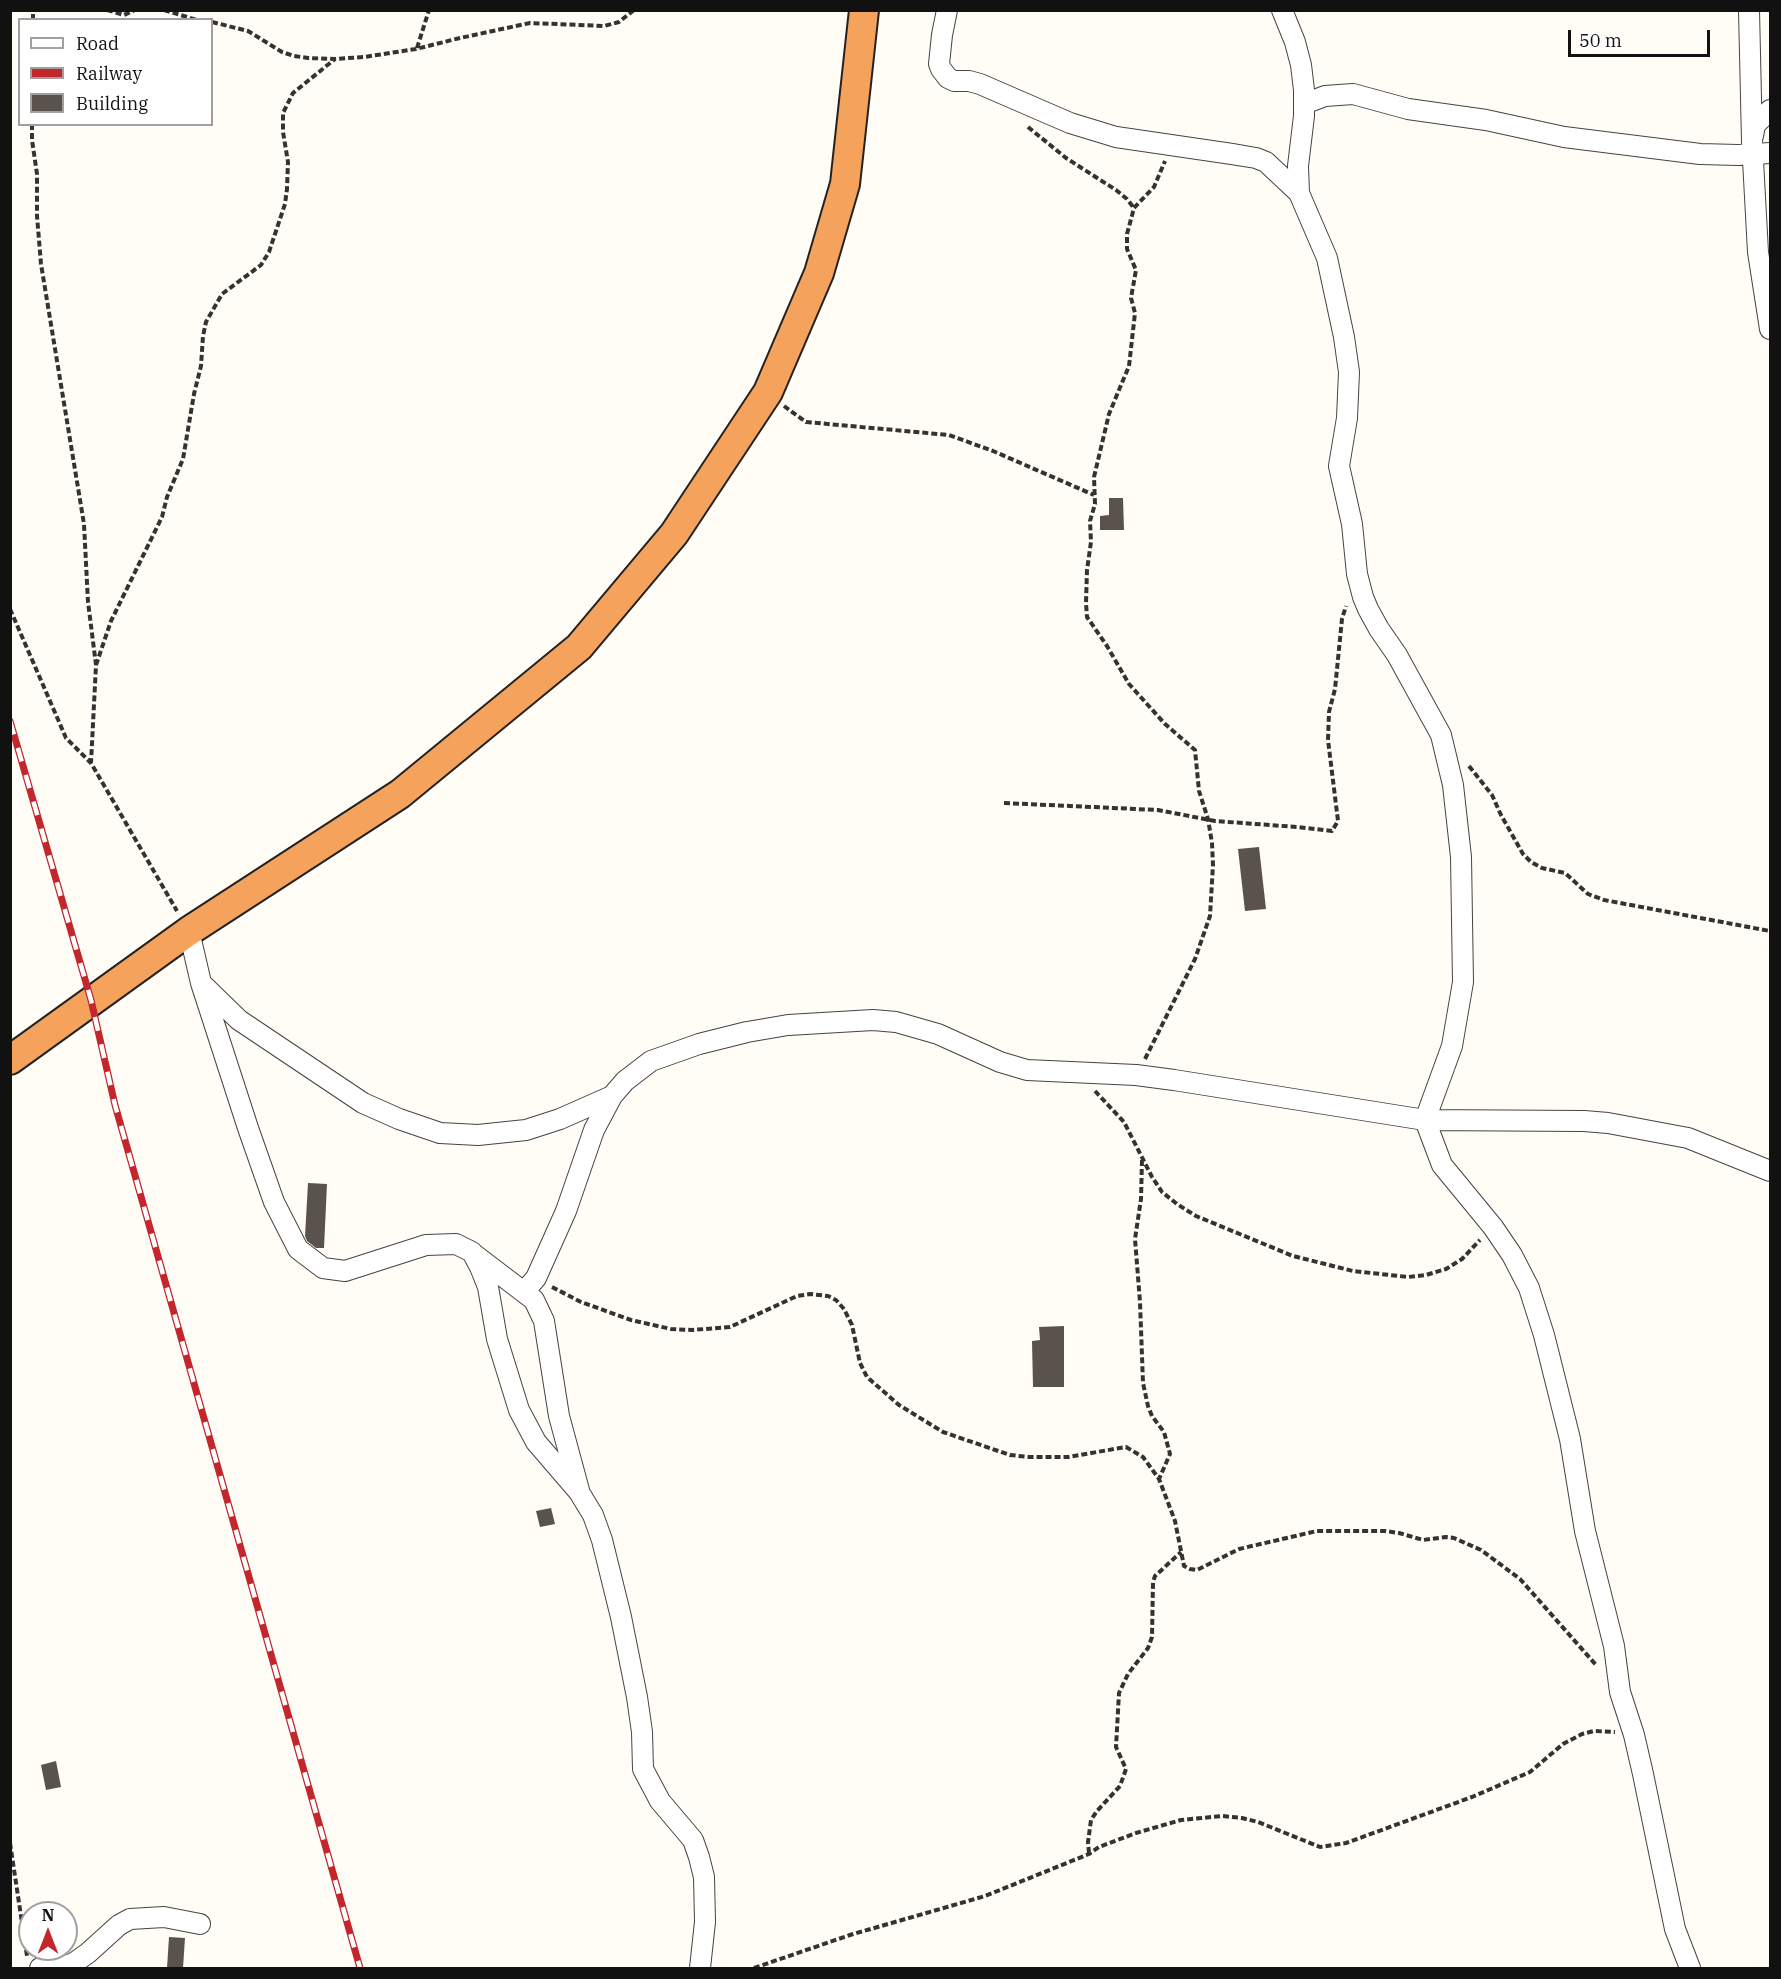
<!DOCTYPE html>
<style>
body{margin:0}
#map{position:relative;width:1781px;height:1979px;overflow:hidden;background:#fffdf5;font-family:"IBM Plex Serif",serif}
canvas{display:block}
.frame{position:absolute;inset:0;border:12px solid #111;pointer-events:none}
.legend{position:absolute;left:18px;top:18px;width:195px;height:108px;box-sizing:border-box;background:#fff;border:2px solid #a0a0a0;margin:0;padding:8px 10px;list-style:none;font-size:18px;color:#111}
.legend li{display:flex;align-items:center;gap:12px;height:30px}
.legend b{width:30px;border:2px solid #a0a0a0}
.north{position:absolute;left:18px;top:1901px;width:60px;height:60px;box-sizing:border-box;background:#fff;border:2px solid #a0a0a0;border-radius:50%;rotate:0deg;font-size:16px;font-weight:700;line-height:24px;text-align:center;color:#111}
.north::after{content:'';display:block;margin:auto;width:21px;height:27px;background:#c4262e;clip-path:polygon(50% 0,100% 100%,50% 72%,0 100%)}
.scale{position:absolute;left:1568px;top:30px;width:142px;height:27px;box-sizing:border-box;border:3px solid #111;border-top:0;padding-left:8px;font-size:18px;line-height:21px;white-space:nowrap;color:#111;-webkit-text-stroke:4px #fff;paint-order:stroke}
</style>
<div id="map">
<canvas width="1781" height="1979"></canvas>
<div class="frame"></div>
<ul class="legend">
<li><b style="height:8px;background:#fff"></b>Road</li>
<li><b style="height:8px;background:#c4262e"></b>Railway</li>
<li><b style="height:16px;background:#5a524d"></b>Building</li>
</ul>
<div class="north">N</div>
<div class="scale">50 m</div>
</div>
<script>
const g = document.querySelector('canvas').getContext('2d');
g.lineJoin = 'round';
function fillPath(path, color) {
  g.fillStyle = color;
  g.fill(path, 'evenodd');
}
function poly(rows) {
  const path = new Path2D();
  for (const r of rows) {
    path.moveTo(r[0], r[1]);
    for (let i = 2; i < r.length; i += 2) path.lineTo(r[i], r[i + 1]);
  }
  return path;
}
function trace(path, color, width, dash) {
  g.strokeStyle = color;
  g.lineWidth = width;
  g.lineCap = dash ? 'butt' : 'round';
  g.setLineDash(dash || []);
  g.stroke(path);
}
const building = poly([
 [1109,498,1123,498,1124,530,1100,530,1100,516,1109,515],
 [1259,847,1266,909,1245,911,1238,849],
 [308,1183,327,1184,324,1248,316,1248,307,1241,305,1236],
 [1064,1326,1064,1387,1033,1387,1032,1341,1040,1340,1039,1327],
 [551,1508,555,1524,540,1527,536,1511],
 [56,1761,61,1787,46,1790,41,1765],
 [169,1937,185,1938,183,1968,167,1968]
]);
const path = poly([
 [107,10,124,15,135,10],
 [164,10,197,20],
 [33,20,33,10],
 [212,22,248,31,282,52,294,56,308,58,335,59,364,57,416,49,460,38,530,23,604,26,619,22,634,10],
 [417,48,429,10],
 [32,124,32,140,37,174,37,216,41,264,84,524,88,602,96,665,91,763],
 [1028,127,1066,158,1116,190,1127,199,1134,208],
 [784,406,806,422,949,435,993,451,1094,495],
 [10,609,66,738,91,763,177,911],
 [96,665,111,621,162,517,167,497,183,459,194,394,201,366,203,336,206,322,222,294,261,265,269,252,285,204,287,189,288,162,283,132,283,113,293,93,335,59],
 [1469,766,1492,795,1501,815,1523,854,1531,862,1542,868,1565,873,1588,894,1604,900,1770,931],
 [1004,803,1158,810,1215,821,1297,827,1332,831,1338,821,1328,740,1329,712,1335,689,1342,619,1346,606],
 [1145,1059,1195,959,1210,916,1213,865,1212,843,1208,819,1199,791,1195,750,1165,724,1129,684,1107,646,1087,617,1086,603,1087,570,1091,542,1090,521,1095,504,1094,477,1109,414,1129,366,1135,313,1131,298,1136,270,1127,249,1127,234,1134,208,1154,187,1165,161],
 [1095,1091,1124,1122,1152,1177,1162,1192,1177,1204,1196,1216,1293,1256,1353,1271,1408,1277,1426,1275,1446,1269,1462,1259,1480,1240],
 [1142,1160,1141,1199,1135,1239,1140,1302,1143,1383,1148,1406,1152,1416,1164,1432,1170,1454,1159,1479],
 [552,1287,581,1302,631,1320,671,1329,692,1330,730,1327,797,1296,810,1294,828,1296,836,1300,844,1309,852,1325,860,1363,867,1377,899,1405,943,1432,1010,1455,1029,1457,1068,1457,1126,1447,1143,1457,1159,1479,1175,1521,1184,1566,1190,1569,1197,1570,1239,1549,1317,1531,1385,1531,1399,1533,1423,1540,1446,1537,1454,1538,1481,1550,1520,1579,1597,1666],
 [10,1843,27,1956],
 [1089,1853,1088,1842,1091,1820,1097,1811,1120,1786,1126,1769,1116,1747,1119,1693,1128,1674,1148,1648,1152,1637,1153,1582,1155,1576,1181,1552],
 [754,1968,850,1935,985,1896,1089,1854,1099,1847,1136,1833,1181,1820,1222,1816,1242,1818,1258,1822,1320,1847,1346,1843,1472,1797,1530,1772,1563,1744,1582,1734,1594,1731,1615,1732]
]);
const minor = poly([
 [947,10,942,35,939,64,941,69,948,78,954,81,969,81,980,84,1070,123,1116,137,1232,154,1256,158,1266,162,1299,193,1327,258,1344,337,1349,372,1347,418,1339,466,1352,524,1357,574,1363,597,1368,609,1379,629,1397,655,1441,735,1453,785,1461,857,1463,982,1452,1046,1425,1120,1442,1165,1493,1227,1512,1255,1529,1288,1544,1335,1570,1439,1585,1531,1614,1646,1620,1692,1634,1735,1643,1774,1675,1929,1690,1968],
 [1282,10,1295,42,1301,65,1304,90,1304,116,1298,166,1299,193],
 [1749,10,1752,142,1758,252,1770,329],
 [1304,104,1325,96,1353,94,1408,109,1486,120,1564,137,1700,154,1738,155,1770,153],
 [1753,136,1755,125,1770,110],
 [189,931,201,983,248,1128,274,1202,298,1249,323,1268,345,1271,426,1245,456,1244,472,1252,480,1267,488,1287,497,1339,519,1410,536,1442,579,1492,593,1515,602,1540,621,1617,637,1697,642,1732,643,1769,660,1801,693,1840,699,1857,704,1877,705,1922,700,1968],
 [203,985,239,1020,363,1103,399,1119,440,1133,478,1135,526,1130,560,1119,612,1096],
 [475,1255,534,1300,544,1321,559,1416,579,1490],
 [524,1292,536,1278,566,1211,594,1130,612,1096,625,1081,651,1061,699,1044,747,1032,788,1025,873,1020,896,1022,938,1034,1000,1062,1027,1070,1136,1075,1174,1080,1425,1120,1584,1121,1608,1123,1688,1138,1770,1171],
 [40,1968,63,1967,74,1963,88,1953,119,1925,130,1919,164,1917,200,1924]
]);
const highway = poly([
 [10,1060,189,931,400,794,579,647,674,534,768,392,819,273,845,184,864,10]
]);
const rail = poly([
 [10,721,91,1000,115,1105,360,1968]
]);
fillPath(building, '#5a524d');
trace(minor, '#444', 22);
trace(highway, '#222', 32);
trace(path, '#333', 4, [6, 3]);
trace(minor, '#fff', 20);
trace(highway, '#f5a25d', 28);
trace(rail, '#c4262e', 7);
trace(rail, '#fff', 4.5, [14]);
</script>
